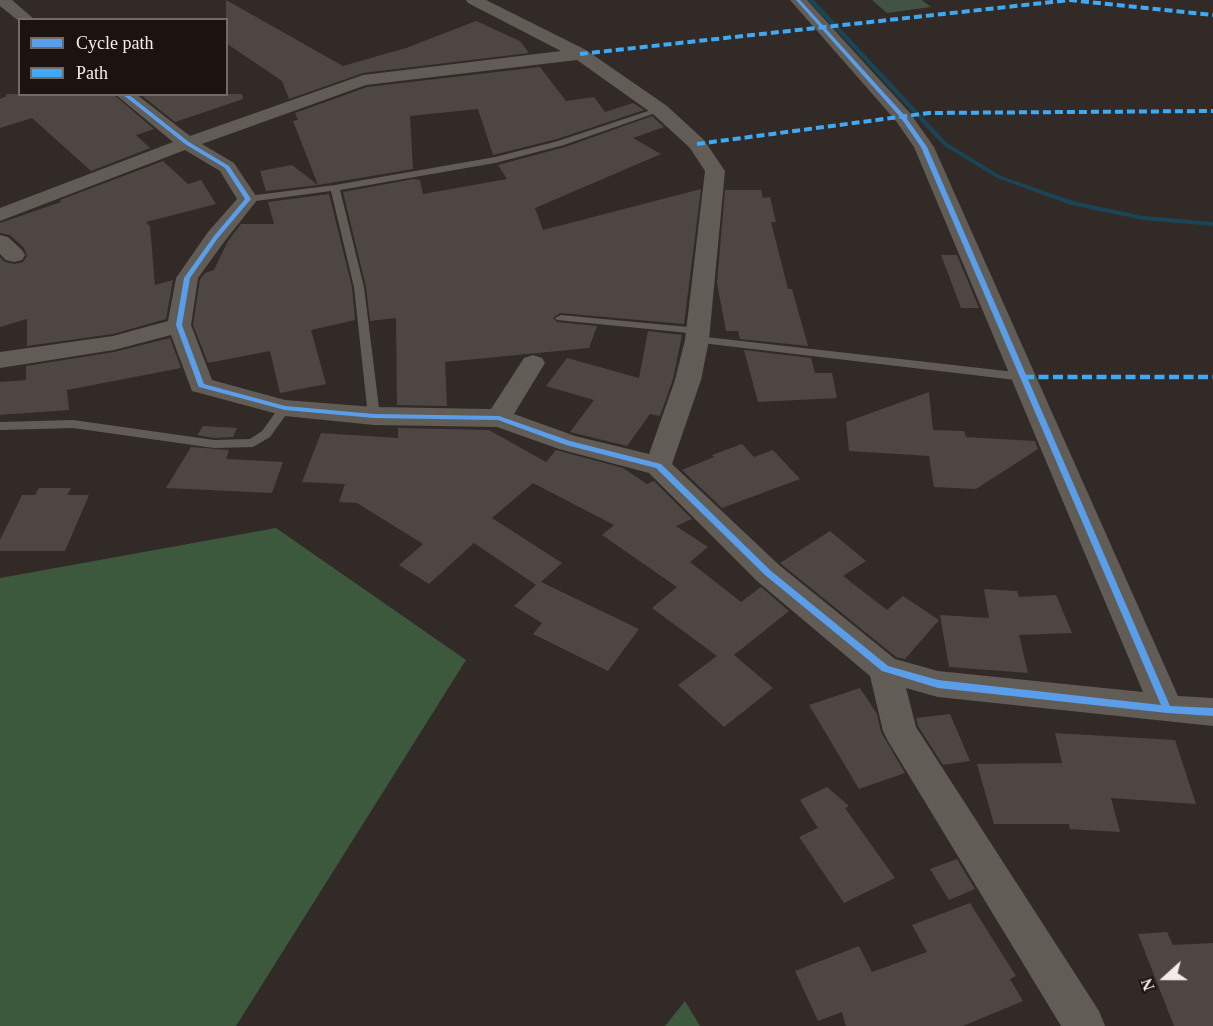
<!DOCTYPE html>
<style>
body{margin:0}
#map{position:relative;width:1213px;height:1026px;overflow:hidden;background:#322a26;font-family:"Times New Roman",serif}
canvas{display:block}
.legend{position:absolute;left:18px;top:18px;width:210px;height:78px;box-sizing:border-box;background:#1a130f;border:2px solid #726a65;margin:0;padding:8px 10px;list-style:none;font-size:18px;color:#f6ece6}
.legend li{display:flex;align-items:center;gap:12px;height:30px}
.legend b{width:30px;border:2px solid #726a65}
.north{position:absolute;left:1135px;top:948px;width:60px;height:60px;-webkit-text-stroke:4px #1a130f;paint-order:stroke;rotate:249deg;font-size:16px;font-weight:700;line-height:24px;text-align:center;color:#f6ece6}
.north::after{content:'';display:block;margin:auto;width:21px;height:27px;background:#f6ece6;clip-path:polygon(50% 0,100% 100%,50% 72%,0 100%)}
</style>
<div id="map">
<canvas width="1213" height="1026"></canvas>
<ul class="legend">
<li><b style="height:8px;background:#5a9eea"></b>Cycle path</li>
<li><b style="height:8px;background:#3fa9f5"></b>Path</li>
</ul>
<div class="north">N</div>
</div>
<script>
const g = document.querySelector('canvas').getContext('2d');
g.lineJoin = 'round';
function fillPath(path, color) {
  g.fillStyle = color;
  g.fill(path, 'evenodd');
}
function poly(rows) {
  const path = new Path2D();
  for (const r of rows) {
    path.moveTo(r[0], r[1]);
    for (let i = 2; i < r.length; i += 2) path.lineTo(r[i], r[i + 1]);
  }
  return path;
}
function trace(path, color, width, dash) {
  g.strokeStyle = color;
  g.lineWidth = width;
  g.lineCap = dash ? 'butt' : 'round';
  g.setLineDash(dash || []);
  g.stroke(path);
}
const green = poly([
 [872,0,922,0,931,7,887,13]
]);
const forest = poly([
 [276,528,466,660,236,1026,0,1026,0,578],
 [685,1001,700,1026,665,1026]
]);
const stream = poly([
 [808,0,814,0,947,143,1001,176,1073,201,1143,216,1213,222,1213,226,1143,220,1071,205,997,178,943,145,808,0]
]);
const building = poly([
 [226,0,343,66,406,48,476,21,520,41,529,53,363,73,289,99,282,81,226,43],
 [540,67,566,101,594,97,605,112,633,103,644,110,557,139,493,155,478,109,410,116,413,169,318,185,293,121,298,120,295,113,367,87],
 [5,94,113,94,154,129,136,135,150,148,91,171,32,118,0,128,0,99,7,96],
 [140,94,242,94,243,99,175,122],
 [652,116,664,127,633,138,661,154,535,208,543,230,701,189,684,324,560,313,553,318,557,322,597,326,589,348,445,362,447,406,397,405,396,318,370,321,366,287,343,192,414,179,420,180,423,194,507,179,498,165,565,147],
 [163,161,188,184,201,180,216,204,146,222,150,226,155,285,173,280,166,319,113,334,27,346,27,319,0,327,0,257,5,262,15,264,23,262,27,256,24,248,10,235,0,233,0,223,61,202,60,200],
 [292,165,318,185,266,191,260,171],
 [725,190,761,190,763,198,770,197,776,222,771,222,788,289,792,289,808,346,740,339,738,331,726,331,717,283],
 [329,194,352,287,355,320,311,330,326,384,280,393,270,351,208,363,193,325,200,279,205,273,214,270,228,241,241,224,274,224,268,202],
 [941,255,957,255,979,308,961,308],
 [648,331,682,335,673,379,660,416,650,414,627,446,570,432,594,400,546,386,567,358,639,378],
 [170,338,181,368,67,390,69,410,0,415,0,382,26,380,26,366,114,352],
 [744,350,811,358,815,373,832,373,837,398,758,402],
 [929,392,933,430,964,431,966,437,1035,441,1038,449,976,489,934,487,929,456,849,451,846,422],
 [203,426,237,428,233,437,214,438,197,435],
 [398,428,489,430,546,462,556,450,623,468,647,484,654,481,692,519,676,526,708,547,690,562,741,602,761,587,789,611,734,655,773,688,724,727,678,685,717,656,652,608,677,587,602,535,614,525,533,483,492,518,562,563,541,582,639,629,608,671,533,634,542,623,514,606,536,585,474,543,429,584,399,565,423,544,357,503,339,502,345,484,302,482,321,433,398,438],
 [742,444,754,457,773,450,800,479,722,508,682,470,714,457,712,455],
 [191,447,229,450,226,459,283,462,272,493,166,488],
 [39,488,71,488,67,495,89,495,65,551,0,551,0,540,22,495,35,495],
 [830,531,866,561,843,576,887,610,903,596,939,620,905,659,896,657,780,563],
 [984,589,1017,591,1019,597,1056,595,1072,633,1019,635,1028,673,949,667,940,615,989,618],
 [860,688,877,714,881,732,905,773,859,789,809,705],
 [950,714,970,761,943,765,918,726,916,718],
 [1055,733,1175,740,1196,804,1111,798,1120,832,1070,829,1069,824,994,824,977,764,1062,763],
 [827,787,849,806,845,808,895,878,844,903,799,837,818,828,800,800],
 [957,859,975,889,949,900,930,869],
 [970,903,1016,976,1010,979,1023,1001,963,1026,846,1026,842,1012,818,1021,795,971,859,946,872,972,927,952,912,925],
 [1167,932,1173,945,1213,943,1213,1026,1174,1026,1138,934]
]);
const service = poly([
 [657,108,664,110,564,145,495,163,340,190,364,287,380,416,374,420,368,416,354,287,331,191,248,202,243,199,248,196,335,185,495,157,558,141,657,108],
 [561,315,699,328,705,331,699,334,557,320,555,318,561,315],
 [697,336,1024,373,1030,377,1024,381,693,342,693,338,697,336],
 [285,404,291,408,270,437,253,447,214,448,73,428,0,430,0,422,73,420,214,440,250,439,262,431,281,405,285,404]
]);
const minor = poly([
 [0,0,12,0,35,20,20,20,20,22,0,6,0,0],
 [466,0,486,0,586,50,667,106,704,140,725,171,709,340,701,380,672,464,779,565,895,659,938,671,1143,692,914,147,896,121,790,0,807,0,910,113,934,147,1178,696,1213,698,1213,726,938,697,906,688,916,727,1099,1011,1105,1026,1061,1026,888,741,883,731,870,676,757,581,649,473,559,449,497,427,374,425,285,416,192,391,171,335,114,350,0,368,0,352,113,336,168,321,176,278,208,232,237,199,220,171,185,150,0,221,0,208,173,142,115,94,136,94,190,136,363,75,561,51,468,3,466,0],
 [577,60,653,114,690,148,705,171,685,340,675,380,649,454,575,436,514,414,545,363,542,358,533,355,524,358,491,409,374,407,285,400,212,380,191,325,198,278,224,242,258,199,234,163,202,144,366,85,577,60],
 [0,235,8,237,22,250,25,255,22,260,14,262,6,260,0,254,0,235]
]);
const quietFar1 = poly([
 [580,54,1070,0,1213,15],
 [697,144,929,113,1213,111]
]);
const quiet = poly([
 [1024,377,1213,377]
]);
const cycleway = poly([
 [796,0,800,0,905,116,927,147,1170,706,1213,708,1213,716,1167,713,938,688,882,671,765,575,656,468,566,445,498,420,374,418,285,410,199,387,198,385,176,325,184,278,214,236,245,199,225,168,185,144,122,94,128,94,189,142,229,166,251,199,218,238,190,278,182,325,204,384,285,406,374,414,499,416,570,441,661,464,771,571,888,666,938,680,1161,705,921,147,901,118,796,0]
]);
fillPath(green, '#425343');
fillPath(forest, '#3c593e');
fillPath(stream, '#1a4557');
fillPath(building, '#4d4643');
fillPath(service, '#615c56');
fillPath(minor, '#615c56');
trace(quietFar1, '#3fa9f5', 4, [8, 4]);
trace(quiet, '#3fa9f5', 4.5, [10, 4.5]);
fillPath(cycleway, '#5a9eea');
</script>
